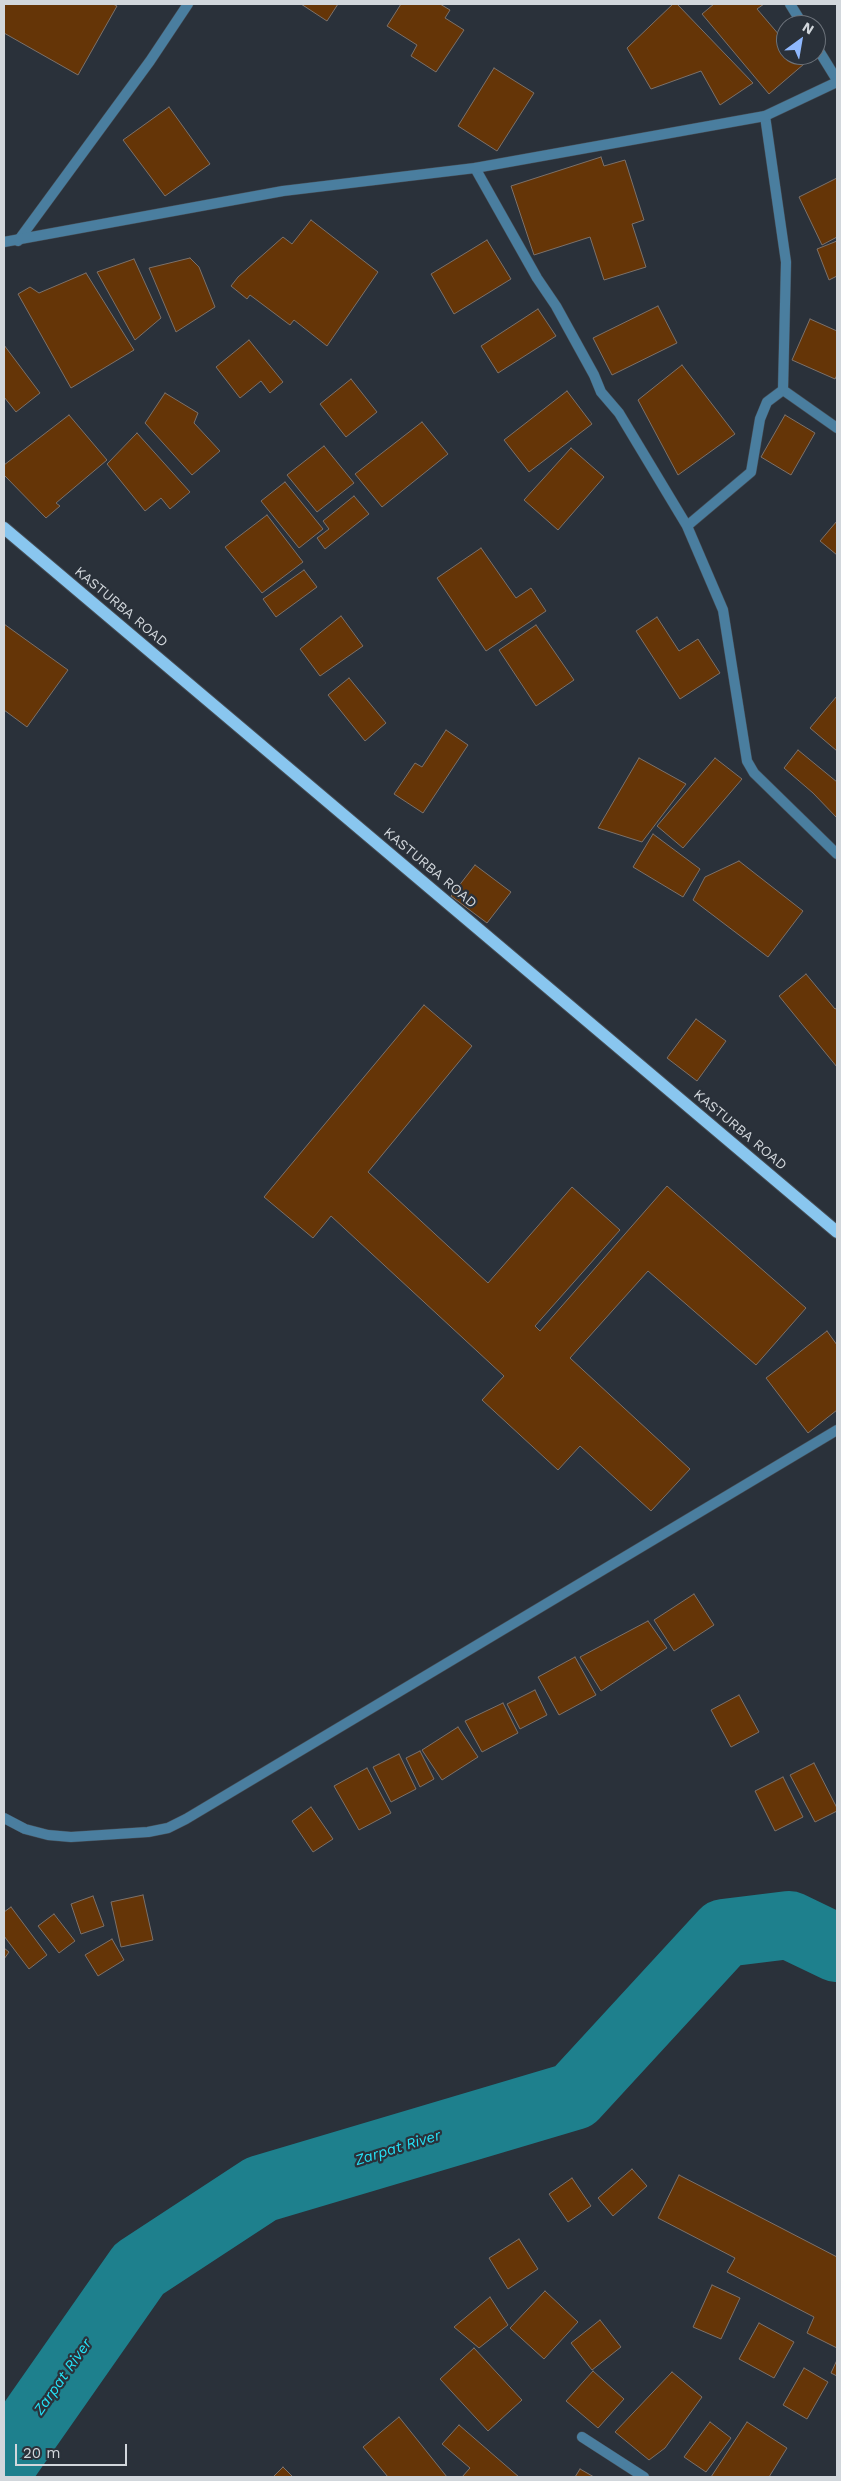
<!DOCTYPE html>
<style>
body{margin:0}
#map{position:relative;width:841px;height:2481px;overflow:hidden;background:#2a313a;font-family:"Work Sans",sans-serif}
canvas{display:block}
.frame{position:absolute;inset:0;border:5px solid #d2d7dc;pointer-events:none}
.north{position:absolute;left:776px;top:15px;width:50px;height:50px;box-sizing:border-box;background:#2a313a;border:1px solid #6d737b;border-radius:50%;rotate:32deg;font-size:14px;font-weight:700;line-height:20px;text-align:center;color:#d2d7dc}
.north::after{content:'';display:block;margin:auto;width:18px;height:22px;background:#8fb8fd;clip-path:polygon(50% 0,100% 100%,50% 72%,0 100%)}
.scale{position:absolute;left:15px;top:2444px;width:112px;height:22px;box-sizing:border-box;border:2px solid #d2d7dc;border-top:0;padding-left:6px;font-size:15px;line-height:18px;white-space:nowrap;color:#d2d7dc;-webkit-text-stroke:4px #2a313a;paint-order:stroke}
</style>
<div id="map">
<canvas width="841" height="2481"></canvas>
<div class="frame"></div>
<div class="north">N</div>
<div class="scale">20 m</div>
</div>
<script>
const g = document.querySelector('canvas').getContext('2d');
g.lineJoin = 'round';
function poly(rows) {
  const path = new Path2D();
  for (const r of rows) {
    path.moveTo(r[0], r[1]);
    for (let i = 2; i < r.length; i += 2) path.lineTo(r[i], r[i + 1]);
  }
  return path;
}
function trace(path, color, width, dash) {
  g.strokeStyle = color;
  g.lineWidth = width;
  g.lineCap = dash ? 'butt' : 'round';
  g.setLineDash(dash || []);
  g.stroke(path);
}
function fillPath(path, color) {
  g.fillStyle = color;
  g.fill(path, 'evenodd');
}
function label(font, color, halo, rows, align = 'center') {
  g.font = font + ' "Work Sans",sans-serif';
  g.lineWidth = 4.5;
  g.setLineDash([]);
  g.textBaseline = 'middle';
  g.strokeStyle = halo;
  g.fillStyle = color;
  for (const [text, x, y, turn = 0] of rows) {
    g.save();
    g.translate(x, y);
    g.rotate((+turn || 0) * Math.PI / 180);
    g.textAlign = isNaN(turn) ? turn : align;
    if (halo) g.strokeText(text, 0, 0);
    g.fillText(text, 0, 0);
    g.restore();
  }
}
const river = poly([
 [4,2462,139,2269,261,2189,574,2096,724,1933,789,1925,837,1948]
]);
const building = poly([
 [4,4,113,4,117,6,78,75,4,33,4,4],
 [301,4,338,4,327,21,301,4],
 [401,4,440,4,450,10,445,18,464,30,436,72,411,56,417,45,387,26,401,4],
 [673,4,677,4,753,83,720,105,701,71,651,89,627,48,673,4],
 [714,4,764,4,757,9,786,43,786,55,796,55,804,64,769,94,702,14,714,4],
 [494,68,534,93,497,151,458,126,494,68],
 [169,107,210,164,165,196,123,140,169,107],
 [601,157,604,166,625,160,644,220,632,224,646,267,604,280,590,237,534,255,511,186,601,157],
 [837,178,837,237,822,245,799,197,837,178],
 [311,220,378,272,327,346,294,320,290,325,250,295,247,299,231,286,238,277,283,237,292,244,311,220],
 [487,240,511,279,454,314,431,274,487,240],
 [837,241,837,276,829,280,817,249,837,241],
 [190,258,199,267,215,307,176,332,149,268,190,258],
 [134,259,161,318,135,340,97,272,134,259],
 [86,273,134,350,71,388,18,294,30,287,39,293,86,273],
 [658,306,677,343,612,375,593,338,658,306],
 [538,309,556,336,498,373,481,346,538,309],
 [810,319,837,331,837,375,835,379,792,360,810,319],
 [249,340,283,382,270,393,261,381,240,398,216,367,249,340],
 [4,345,40,393,16,412,4,397,4,345],
 [682,365,735,434,678,475,638,400,682,365],
 [351,379,377,412,346,437,320,404,351,379],
 [567,391,592,424,529,472,504,440,567,391],
 [165,393,198,413,194,423,220,451,192,475,145,423,165,393],
 [69,415,107,460,56,503,60,506,46,518,4,475,4,465,69,415],
 [785,415,815,433,791,475,761,457,785,415],
 [422,422,448,454,382,507,355,474,422,422],
 [137,433,190,492,170,509,161,498,145,511,107,464,137,433],
 [324,446,354,483,317,512,287,475,324,446],
 [571,448,604,477,558,530,524,500,571,448],
 [285,482,323,529,299,548,261,501,285,482],
 [354,496,369,514,325,549,317,538,329,529,323,521,354,496],
 [267,515,303,562,262,593,225,547,267,515],
 [837,521,837,555,820,541,837,521],
 [481,548,516,598,531,588,546,611,486,651,437,578,481,548],
 [304,570,317,587,276,617,263,599,304,570],
 [341,616,363,646,320,676,300,649,341,616],
 [657,617,679,651,698,639,720,673,680,699,636,631,657,617],
 [4,624,68,670,27,727,4,710,4,624],
 [536,625,574,680,536,706,499,650,536,625],
 [349,678,386,723,365,741,328,695,349,678],
 [837,696,837,751,810,728,837,696],
 [446,730,468,745,423,813,394,794,415,763,422,767,446,730],
 [798,750,837,782,837,818,813,793,784,768,798,750],
 [639,758,686,784,642,842,598,828,639,758],
 [715,758,742,779,683,848,657,826,715,758],
 [653,834,700,869,683,897,633,867,653,834],
 [739,861,803,911,768,957,693,900,705,877,739,861],
 [475,865,511,892,487,923,451,896,475,865],
 [806,974,835,1009,837,1008,837,1067,779,996,806,974],
 [424,1005,472,1046,368,1172,488,1283,572,1187,620,1230,535,1326,540,1331,667,1186,806,1308,756,1365,648,1271,570,1358,690,1469,651,1511,580,1446,558,1470,482,1400,504,1376,331,1216,313,1238,264,1197,424,1005],
 [696,1019,726,1041,697,1081,667,1058,696,1019],
 [827,1331,837,1345,837,1410,808,1433,766,1378,827,1331],
 [694,1594,714,1625,674,1651,654,1620,694,1594],
 [648,1621,667,1648,601,1691,580,1657,648,1621],
 [575,1657,596,1695,559,1715,538,1677,575,1657],
 [535,1690,547,1715,520,1729,507,1704,535,1690],
 [739,1695,759,1732,731,1747,711,1710,739,1695],
 [503,1703,518,1733,482,1752,465,1721,503,1703],
 [458,1727,478,1757,442,1780,422,1750,458,1727],
 [420,1751,434,1779,420,1787,406,1758,420,1751],
 [399,1754,416,1789,391,1802,373,1767,399,1754],
 [814,1763,837,1808,837,1811,815,1822,790,1775,814,1763],
 [367,1768,391,1813,359,1830,334,1786,367,1768],
 [783,1777,803,1817,775,1831,755,1791,783,1777],
 [311,1807,333,1839,313,1852,292,1821,311,1807],
 [143,1895,153,1940,121,1947,111,1902,143,1895],
 [93,1896,104,1926,81,1934,71,1904,93,1896],
 [11,1907,47,1955,29,1969,4,1936,4,1912,11,1907],
 [54,1914,75,1941,59,1953,38,1926,54,1914],
 [112,1939,124,1960,98,1976,85,1955,112,1939],
 [4,1948,9,1952,4,1959,4,1948],
 [632,2169,647,2186,613,2216,598,2198,632,2169],
 [679,2175,837,2257,837,2348,807,2333,814,2317,727,2272,735,2258,658,2218,679,2175],
 [572,2178,591,2206,568,2222,549,2194,572,2178],
 [519,2239,538,2269,508,2289,489,2258,519,2239],
 [712,2285,740,2298,721,2339,693,2327,712,2285],
 [545,2291,578,2322,544,2359,510,2328,545,2291],
 [490,2297,508,2325,479,2348,454,2327,490,2297],
 [600,2320,621,2347,592,2370,571,2343,600,2320],
 [759,2323,794,2342,774,2378,739,2359,759,2323],
 [474,2348,522,2400,488,2431,440,2379,474,2348],
 [837,2360,837,2376,831,2373,837,2360],
 [804,2368,828,2382,807,2419,783,2405,804,2368],
 [593,2371,624,2399,598,2428,566,2401,593,2371],
 [672,2372,702,2397,665,2448,649,2460,615,2432,672,2372],
 [399,2417,447,2477,388,2477,363,2447,399,2417],
 [710,2422,731,2438,706,2472,684,2457,710,2422],
 [747,2422,787,2448,769,2477,711,2477,747,2422],
 [459,2425,519,2477,462,2477,470,2468,442,2444,459,2425],
 [283,2467,293,2477,273,2477,283,2467],
 [580,2469,594,2477,575,2477,580,2469]
]);
const minor = poly([
 [790,4,803,25],
 [816,46,837,80],
 [475,168,537,278,556,306,594,375,601,392,619,413,687,526,723,610,747,761,754,773,837,854],
 [18,241,150,61,188,4],
 [783,390,837,428],
 [687,526,751,472,760,419,767,402,783,390,786,262,765,116],
 [4,1818,25,1829,48,1835,71,1837,148,1832,168,1828,186,1819,837,1430],
 [582,2437,644,2477]
]);
const tertiary = poly([
 [4,242,283,191,475,168,765,116,837,82]
]);
const primary = poly([
 [4,528,837,1232]
]);
const streetNames = [
 ["KASTURBA ROAD",121,607,40],
 ["KASTURBA ROAD",430,868,40],
 ["KASTURBA ROAD",740,1130,40]
];
const waterNames = [
 ["Zarpat River",398,2148,-17],
 ["Zarpat River",63,2377,-55]
];
trace(river, '#1e808d', 68);
fillPath(building, '#653507');
trace(building, '#7c716a', 1);
trace(minor, '#454c54', 11);
trace(tertiary, '#454c54', 11);
trace(primary, '#454c54', 14);
trace(minor, '#4a7e9f', 10);
trace(tertiary, '#4a7e9f', 10);
trace(primary, '#89c6ef', 12);
label('14px', '#d2d7dc', '#2a313a', streetNames);
label('italic 15px', '#24e2f7', '#2a313a', waterNames);
</script>
